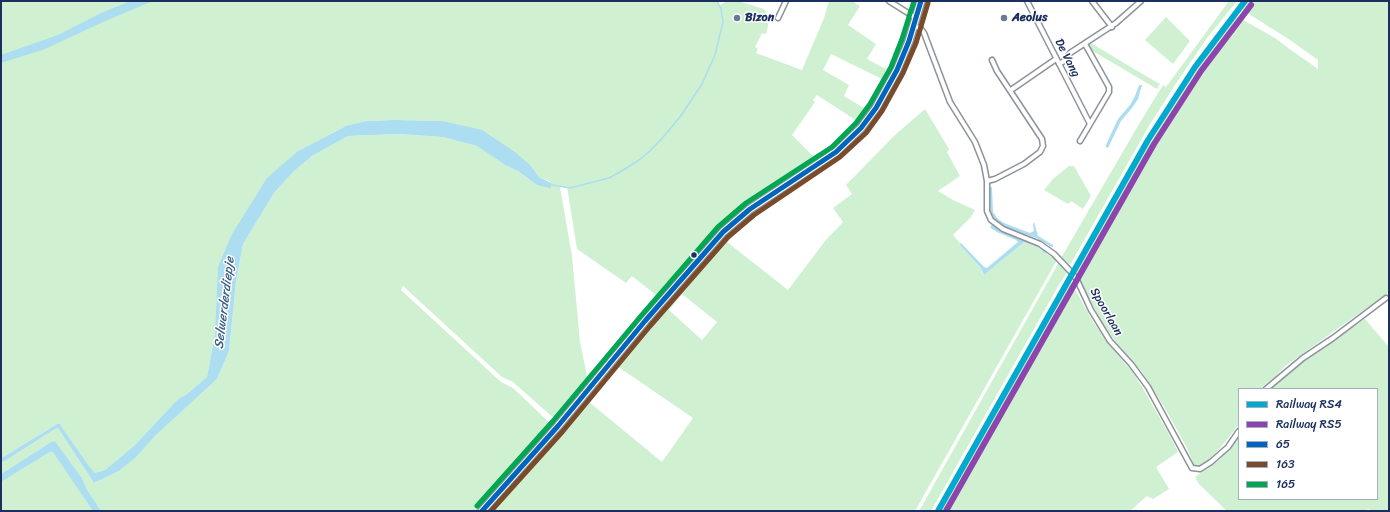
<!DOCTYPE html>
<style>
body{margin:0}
#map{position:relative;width:1390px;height:512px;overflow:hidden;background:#fff;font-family:Sriracha,sans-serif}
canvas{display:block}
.frame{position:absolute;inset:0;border:2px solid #1b2f5e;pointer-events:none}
.legend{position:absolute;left:1238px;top:388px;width:140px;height:112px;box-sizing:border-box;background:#fff;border:1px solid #a4acbf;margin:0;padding:5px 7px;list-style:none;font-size:12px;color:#1b2f5e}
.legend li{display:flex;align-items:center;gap:8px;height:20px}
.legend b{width:20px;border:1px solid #a4acbf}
</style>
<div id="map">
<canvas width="1390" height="512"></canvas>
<div class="frame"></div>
<ul class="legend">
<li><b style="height:5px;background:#00a9ce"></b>Railway RS4</li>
<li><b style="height:5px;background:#8e44ad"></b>Railway RS5</li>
<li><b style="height:5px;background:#0065bd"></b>65</li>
<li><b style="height:5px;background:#7a4b2a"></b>163</li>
<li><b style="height:5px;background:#00a651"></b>165</li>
</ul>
</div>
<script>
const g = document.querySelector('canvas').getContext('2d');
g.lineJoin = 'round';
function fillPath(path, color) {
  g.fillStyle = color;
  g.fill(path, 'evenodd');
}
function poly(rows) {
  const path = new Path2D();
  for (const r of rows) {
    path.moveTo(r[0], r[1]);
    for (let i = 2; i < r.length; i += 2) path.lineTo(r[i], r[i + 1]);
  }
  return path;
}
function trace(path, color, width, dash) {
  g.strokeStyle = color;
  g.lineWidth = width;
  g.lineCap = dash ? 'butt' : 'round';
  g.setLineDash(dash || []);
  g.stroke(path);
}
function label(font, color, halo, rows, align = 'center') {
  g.font = font + ' Sriracha,sans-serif';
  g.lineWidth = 3;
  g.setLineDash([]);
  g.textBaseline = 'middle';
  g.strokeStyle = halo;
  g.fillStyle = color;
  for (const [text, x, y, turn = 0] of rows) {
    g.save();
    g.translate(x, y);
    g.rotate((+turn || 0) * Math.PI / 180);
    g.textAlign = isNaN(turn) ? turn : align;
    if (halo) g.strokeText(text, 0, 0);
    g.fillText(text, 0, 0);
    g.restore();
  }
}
const green = poly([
 [1,1,717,1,720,5,727,1,738,1,764,9,768,15,768,26,766,34,761,33,762,33,755,47,758,49,756,53,802,70,824,18,829,1,852,1,860,6,848,25,876,44,867,59,886,69,882,79,831,54,823,70,849,85,844,96,867,110,857,121,817,95,813,100,815,102,792,135,818,161,768,190,743,208,721,229,671,286,667,282,656,295,632,276,626,283,577,249,567,187,560,187,572,256,580,342,587,376,590,381,557,421,513,382,502,377,403,286,401,290,501,382,513,388,553,426,478,511,101,511,86,488,82,478,55,441,51,442,1,474,1,461,5,461,55,429,58,428,94,483,119,471,135,457,155,436,217,379,229,351,236,282,243,244,274,193,294,171,312,156,348,136,398,134,443,137,477,146,505,165,518,171,537,185,551,182,539,177,531,166,442,121,394,120,367,121,342,128,298,151,232,234,215,335,207,377,187,394,178,399,135,445,105,470,95,473,89,466,59,423,3,457,1,456],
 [1229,1,1237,1,1207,38,1175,85,1149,126,1070,265,1061,258,1139,124,1163,85,1166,87],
 [1248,1,1389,1,1389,292,1284,367,1276,376,1263,386,1261,389,1239,389,1239,424,1222,446,1210,459,1203,465,1198,466,1194,465,1187,448,1166,410,1142,372,1115,341,1100,319,1076,273,1137,165,1172,106,1210,50,1236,16,1275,38,1291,50,1318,69,1318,60,1290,40,1241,9],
 [1166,17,1190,41,1173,64,1145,40],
 [1091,43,1134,69,1160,84,1157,89,1140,79,1086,47],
 [925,109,949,149,947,152,960,176,938,191,953,200,975,210,971,217,953,235,960,243,959,244,981,268,983,274,984,275,1024,242,1038,247,1045,254,1046,253,1057,260,915,511,487,511,584,400,589,402,662,462,693,418,614,364,663,306,725,237,729,240,727,242,788,290,825,241,843,222,833,208,852,194,846,185,895,135],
 [682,294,717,322,702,340,669,310],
 [1069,166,1074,166,1091,196,1083,209,1071,201,1068,204,1044,190,1053,179],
 [1059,262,1068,271,1060,283,931,511,919,511],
 [1071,282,1092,320,1110,346,1132,371,1142,387,1170,436,1178,452,1156,467,1169,489,1153,499,1147,496,1130,511,941,511],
 [1365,319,1389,347,1389,511,1370,511,1369,509,1363,511,1227,511,1199,484,1196,479,1196,476,1209,468,1219,460,1239,436,1239,499,1377,499,1377,389,1271,389,1296,366],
 [50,452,53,452,58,457,93,511,1,511,1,482]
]);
const water = poly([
 [131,1,153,1,103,22,45,49,1,63,1,55,58,35,101,13],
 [1139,85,1142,85,1138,99,1132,108,1121,121,1108,148,1106,147,1106,145,1110,136,1118,119,1130,105,1135,96],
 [394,120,442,121,482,130,515,152,531,166,539,177,551,183,552,185,550,188,537,185,518,171,505,165,477,146,443,137,398,134,348,136,312,156,294,171,274,193,243,244,236,282,229,351,217,379,155,436,136,457,119,471,94,483,58,428,55,429,5,461,1,461,1,456,3,457,59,423,89,466,95,473,105,470,135,445,178,399,187,394,207,377,215,335,218,267,232,234,267,178,298,151,346,126,367,121],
 [990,187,992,187,993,212,998,219,1004,223,1030,233,1034,231,1033,224,1034,222,1038,236,1053,245,1053,247,1052,247,1036,238,1005,227,995,220,990,210],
 [992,225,1007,234,1036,244,1043,249,1046,253,1045,254,1038,247,1024,242,984,275,981,268,959,244,961,243,984,267,987,268,1018,242,1016,240,997,232,991,228,990,226],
 [55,441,82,478,86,488,101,511,93,511,53,452,50,452,1,482,1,474,51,442]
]);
const stream = poly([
 [552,185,570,188,609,178,620,172,639,160,650,151,664,136,680,117,702,84,715,55,723,22,721,9,717,1]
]);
const minor = poly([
 [889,1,916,18],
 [1027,1,1090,124],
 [1092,1,1112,27],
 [778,18,786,1],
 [914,26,921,29,924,33,950,102,975,142,984,165,987,181,987,211,991,220,1003,229,1040,244,1054,254,1072,273,1077,280,1091,310,1110,341,1131,364,1148,387,1192,468,1200,469,1211,462,1228,447,1239,431],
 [1059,64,1064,61,1070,53,1116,23,1141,1],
 [1011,90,1056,59],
 [1080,141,1109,92,1109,87,1085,44],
 [987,181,995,179,1024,164,1040,152,1043,146,1042,139,997,71,992,60],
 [1266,389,1303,358,1333,338,1386,298]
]);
const primary = poly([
 [482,511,558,426,645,321,723,232,750,209,836,152,861,128,876,108,897,70,909,41,921,1]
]);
const bus1 = poly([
 [482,511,558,426,645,321,723,232,750,209,836,152,861,128,876,108,897,70,909,41,921,1]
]);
const bus2 = poly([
 [491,511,563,431,650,326,728,237,754,215,840,157,866,133,882,111,903,73,916,43,928,3]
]);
const bus3 = poly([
 [477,506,553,421,640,317,718,227,746,203,832,147,856,123,870,104,891,67,902,39,914,1]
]);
const rail1 = poly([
 [938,511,1148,140,1195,67,1245,1]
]);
const rail2 = poly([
 [946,511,1154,144,1201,71,1251,5]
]);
const markers = [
 [737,18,4,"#6b7896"],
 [1004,18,4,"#6b7896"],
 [694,255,3.5,"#1b2f5e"]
];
const poiNames = [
 ["Bizon",745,18],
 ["Aeolus",1012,18]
];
const streetNames = [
 ["De Vang",1067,58,63],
 ["Spoorlaan",1106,312,60]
];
const waterNames = [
 ["Selwerderdiepje",225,303,-83]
];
fillPath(green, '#cff1d1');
fillPath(water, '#acddf0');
trace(stream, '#acddf0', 1.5);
trace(minor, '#8e929a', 7);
trace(primary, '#8e929a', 10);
trace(minor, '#fff', 4);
trace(primary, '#fff', 7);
trace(bus1, '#0065bd', 5);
trace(bus2, '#7a4b2a', 5);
trace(bus3, '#00a651', 5);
trace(rail1, '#00a9ce', 6);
trace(rail2, '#8e44ad', 6);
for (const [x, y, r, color] of markers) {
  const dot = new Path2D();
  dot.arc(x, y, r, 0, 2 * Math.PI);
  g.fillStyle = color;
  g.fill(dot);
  trace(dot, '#fff', 1.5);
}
label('bold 12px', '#1b2f5e', '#fff', poiNames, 'left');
label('12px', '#1b2f5e', '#fff', streetNames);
label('italic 13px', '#3c5f88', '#fff', waterNames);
</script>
